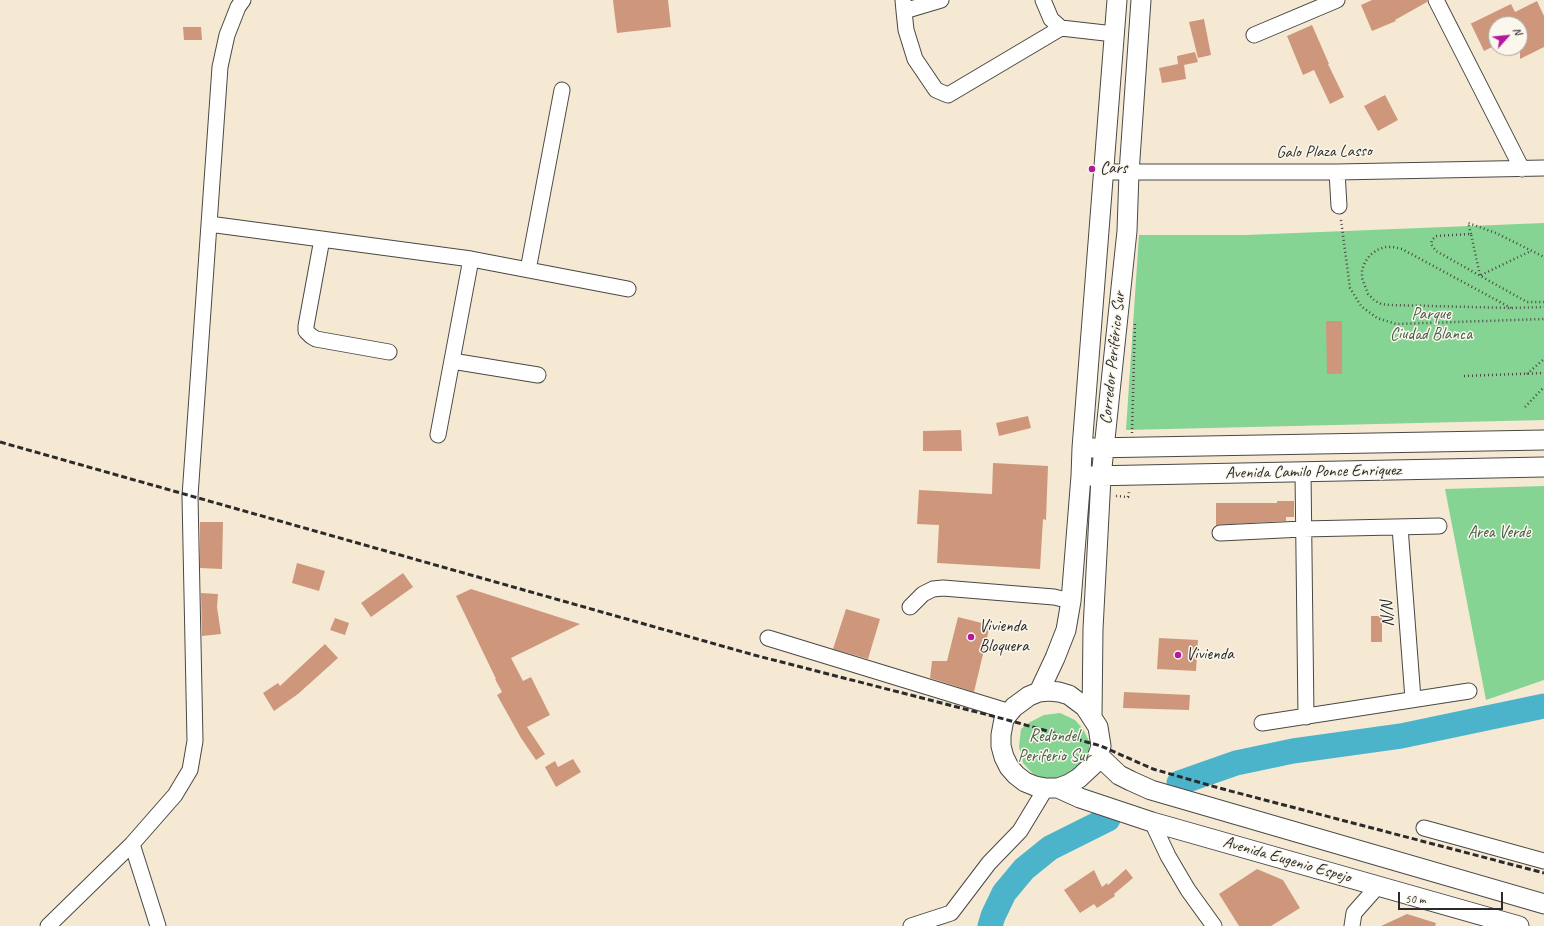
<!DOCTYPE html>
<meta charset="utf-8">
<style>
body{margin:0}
#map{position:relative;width:1544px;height:926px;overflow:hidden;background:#f6e9d3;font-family:Caveat,sans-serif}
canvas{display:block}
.north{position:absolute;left:1488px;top:16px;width:40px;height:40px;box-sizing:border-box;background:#fbf7ec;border:1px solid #a8a59f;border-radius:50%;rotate:63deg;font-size:11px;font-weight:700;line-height:16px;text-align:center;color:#2b2b2b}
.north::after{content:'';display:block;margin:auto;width:14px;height:18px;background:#b5179e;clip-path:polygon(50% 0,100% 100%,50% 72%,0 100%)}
.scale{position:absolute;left:1398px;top:892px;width:105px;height:18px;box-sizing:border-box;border:2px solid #2b2b2b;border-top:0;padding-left:5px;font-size:12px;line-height:14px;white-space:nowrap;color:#2b2b2b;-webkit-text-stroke:3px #fbf7ec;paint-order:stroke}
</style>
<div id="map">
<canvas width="1544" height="926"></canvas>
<div class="north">N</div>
<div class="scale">50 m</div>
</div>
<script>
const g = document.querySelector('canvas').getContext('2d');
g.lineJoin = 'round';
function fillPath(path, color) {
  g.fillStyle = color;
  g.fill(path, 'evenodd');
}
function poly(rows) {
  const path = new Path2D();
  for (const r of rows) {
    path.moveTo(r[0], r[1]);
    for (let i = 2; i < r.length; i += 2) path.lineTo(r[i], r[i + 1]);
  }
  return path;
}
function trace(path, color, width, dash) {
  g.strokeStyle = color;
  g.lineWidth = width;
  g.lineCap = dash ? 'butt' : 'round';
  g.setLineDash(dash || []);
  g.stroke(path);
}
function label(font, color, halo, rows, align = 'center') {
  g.font = font + ' Caveat,sans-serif';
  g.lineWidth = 3;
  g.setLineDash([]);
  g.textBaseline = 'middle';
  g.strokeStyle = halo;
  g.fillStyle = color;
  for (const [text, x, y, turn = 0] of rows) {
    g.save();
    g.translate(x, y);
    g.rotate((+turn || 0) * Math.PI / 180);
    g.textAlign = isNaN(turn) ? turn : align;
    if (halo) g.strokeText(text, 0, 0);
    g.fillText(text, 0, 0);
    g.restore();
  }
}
const green = poly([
 [1544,223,1544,420,1126,430,1139,235,1246,235],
 [1544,486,1544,680,1486,700,1445,489],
 [1060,713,1075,720,1083,729,1089,741,1089,752,1087,761,1064,778,1046,780,1032,773,1023,763,1019,747,1021,729,1030,722,1044,715]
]);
const river = poly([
 [1179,783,1236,763,1293,751,1401,736,1544,706],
 [990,926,993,916,1004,893,1024,869,1050,848,1108,819]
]);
const building = poly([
 [613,0,668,0,671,27,617,33],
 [1372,0,1427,0,1427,2,1395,20,1396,21,1372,31,1361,5],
 [1537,1,1544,16,1544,47,1520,59,1520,24,1496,24,1496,45,1484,51,1471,24,1470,24,1511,4,1515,12],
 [1204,19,1211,55,1198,58,1189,22],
 [1312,25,1329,64,1328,64,1344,97,1330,104,1314,70,1303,75,1287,36],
 [183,27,201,27,202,40,184,40],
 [1195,52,1198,62,1184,65,1186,79,1162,83,1159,68,1178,64,1177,56],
 [1385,95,1398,120,1378,131,1364,106],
 [1326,321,1342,321,1342,374,1327,374],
 [1028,416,1031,428,999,436,996,423],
 [961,430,962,451,923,451,923,431],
 [993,463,1048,466,1046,520,1043,519,1040,569,937,563,939,525,917,524,919,490,992,494],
 [1277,501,1294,501,1294,517,1286,517,1286,521,1216,525,1216,503,1277,503],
 [200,522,223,522,222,569,200,568],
 [297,563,325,571,319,591,292,583],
 [403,573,413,587,371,617,361,603],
 [471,589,580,624,511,658,523,681,531,677,550,715,527,727,545,754,536,760,521,738,497,695,502,692,495,679,496,679,456,596],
 [201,593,218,594,217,607,221,634,202,636],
 [846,609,880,619,868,659,833,649],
 [1371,616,1382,616,1382,642,1371,642],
 [958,617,990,625,974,692,930,678,932,661,947,661],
 [335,618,349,623,345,635,330,630],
 [1159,638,1198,640,1196,671,1157,669],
 [325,644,338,658,298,694,274,711,263,693,278,683,280,686],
 [1124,692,1190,695,1189,710,1123,708],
 [573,759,581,772,556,787,545,767,555,761,558,767],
 [1126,869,1133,878,1114,894,1115,896,1097,908,1094,904,1080,913,1064,890,1094,870,1102,887,1107,883,1108,885],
 [1257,869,1283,880,1300,908,1271,926,1239,926,1219,894],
 [1407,914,1436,923,1435,926,1381,926]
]);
const path = poly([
 [1341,220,1350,288,1361,306,1377,318,1396,324,1544,319],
 [1471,234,1468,223,1496,233,1544,257],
 [1480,275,1471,234,1436,236,1432,240,1431,244,1436,251,1527,302,1544,302],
 [1481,275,1531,251],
 [1511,308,1402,249,1393,247,1385,247,1377,250,1370,255,1365,262,1362,270,1362,278,1368,294,1374,300,1381,304,1390,305,1511,308,1544,307],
 [1527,374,1544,359],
 [1464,376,1544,373],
 [1525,407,1544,387],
 [1132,433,1135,322],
 [1116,496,1128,497,1129,492]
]);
const minor = poly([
 [903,0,904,11,941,0],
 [1043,0,1051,19,1061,28,1114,34],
 [1436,0,1522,169],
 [904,11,906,30,915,59,936,90,948,95,1061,28],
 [1254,35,1337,0],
 [1104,172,1337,172,1544,168],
 [1337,172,1339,206],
 [209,224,471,259,628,289],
 [322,239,306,326,306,331,311,336,316,339,389,352],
 [528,270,562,90],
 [452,361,538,375],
 [438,435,471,259],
 [1303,473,1306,717],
 [1400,527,1413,699],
 [1220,533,1303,529,1439,526],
 [910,607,923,594,933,589,943,588,1054,597,1071,601],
 [768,638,1010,712],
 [1262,723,1469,691],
 [1152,822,1168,856,1188,890,1214,926],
 [1424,828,1544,861],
 [132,844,158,926],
 [48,926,132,844,175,795,190,770,195,741,190,496,220,67,227,35,238,7,243,0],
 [911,926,951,913,989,863,1020,831,1046,788],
 [1352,926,1354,913,1378,886]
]);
const major = poly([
 [1091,448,1544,440],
 [1089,476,1544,467],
 [1049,691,1059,692,1069,695,1085,707,1098,727,1101,746,1098,755,1094,764,1079,778,1069,784,1058,788,1046,788,1035,786,1025,782,1016,775,1009,767,1004,757,1001,746,1001,735,1004,719,1014,707,1029,696,1039,692,1049,691],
 [1039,692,1055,658,1066,630,1071,601,1081,476,1082,448,1117,0],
 [1092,716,1093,629,1101,477,1127,231,1129,173,1141,0],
 [1098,755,1119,775,1131,781,1151,790,1544,904],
 [1058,788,1080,798,1152,822,1519,926]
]);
const rail = poly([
 [0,442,754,655,1004,719,1101,746,1153,769,1219,788,1544,873]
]);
const markers = [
 [1092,169,4,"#b5179e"],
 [971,637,4,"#b5179e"],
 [1178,655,4,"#b5179e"]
];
const streetNames = [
 ["Galo Plaza Lasso",1324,152,-1],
 ["Corredor Periférico Sur",1113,358,-84],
 ["Avenida Camilo Ponce Enriquez",1313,472,-1],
 ["N/N",1388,614,-94],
 ["Avenida Eugenio Espejo",1287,860,16]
];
const poiNames = [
 ["Cars",1100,169],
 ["Vivienda",979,627],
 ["Bloquera",979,647],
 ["Vivienda",1186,655]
];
const parkNames = [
 ["Parque",1431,315],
 ["Ciudad Blanca",1431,335],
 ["Area Verde",1499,533],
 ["Redondel",1054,737],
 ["Periferio Sur",1054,757]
];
fillPath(green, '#85d493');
trace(river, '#4cb4ca', 25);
fillPath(building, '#ce977c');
trace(minor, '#494844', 17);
trace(major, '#494844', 21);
trace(path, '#494844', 2.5, [1, 3]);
trace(minor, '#fff', 15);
trace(major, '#fff', 19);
trace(rail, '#2b2b2b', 3, [6, 3]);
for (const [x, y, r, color] of markers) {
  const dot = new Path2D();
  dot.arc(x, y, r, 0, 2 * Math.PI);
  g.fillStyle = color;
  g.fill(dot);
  trace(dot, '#fbf7ec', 1.5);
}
label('17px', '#2b2b2b', '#fbf7ec', streetNames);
label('17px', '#2b2b2b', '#fbf7ec', poiNames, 'left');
label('17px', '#465e4a', '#fbf7ec', parkNames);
</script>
